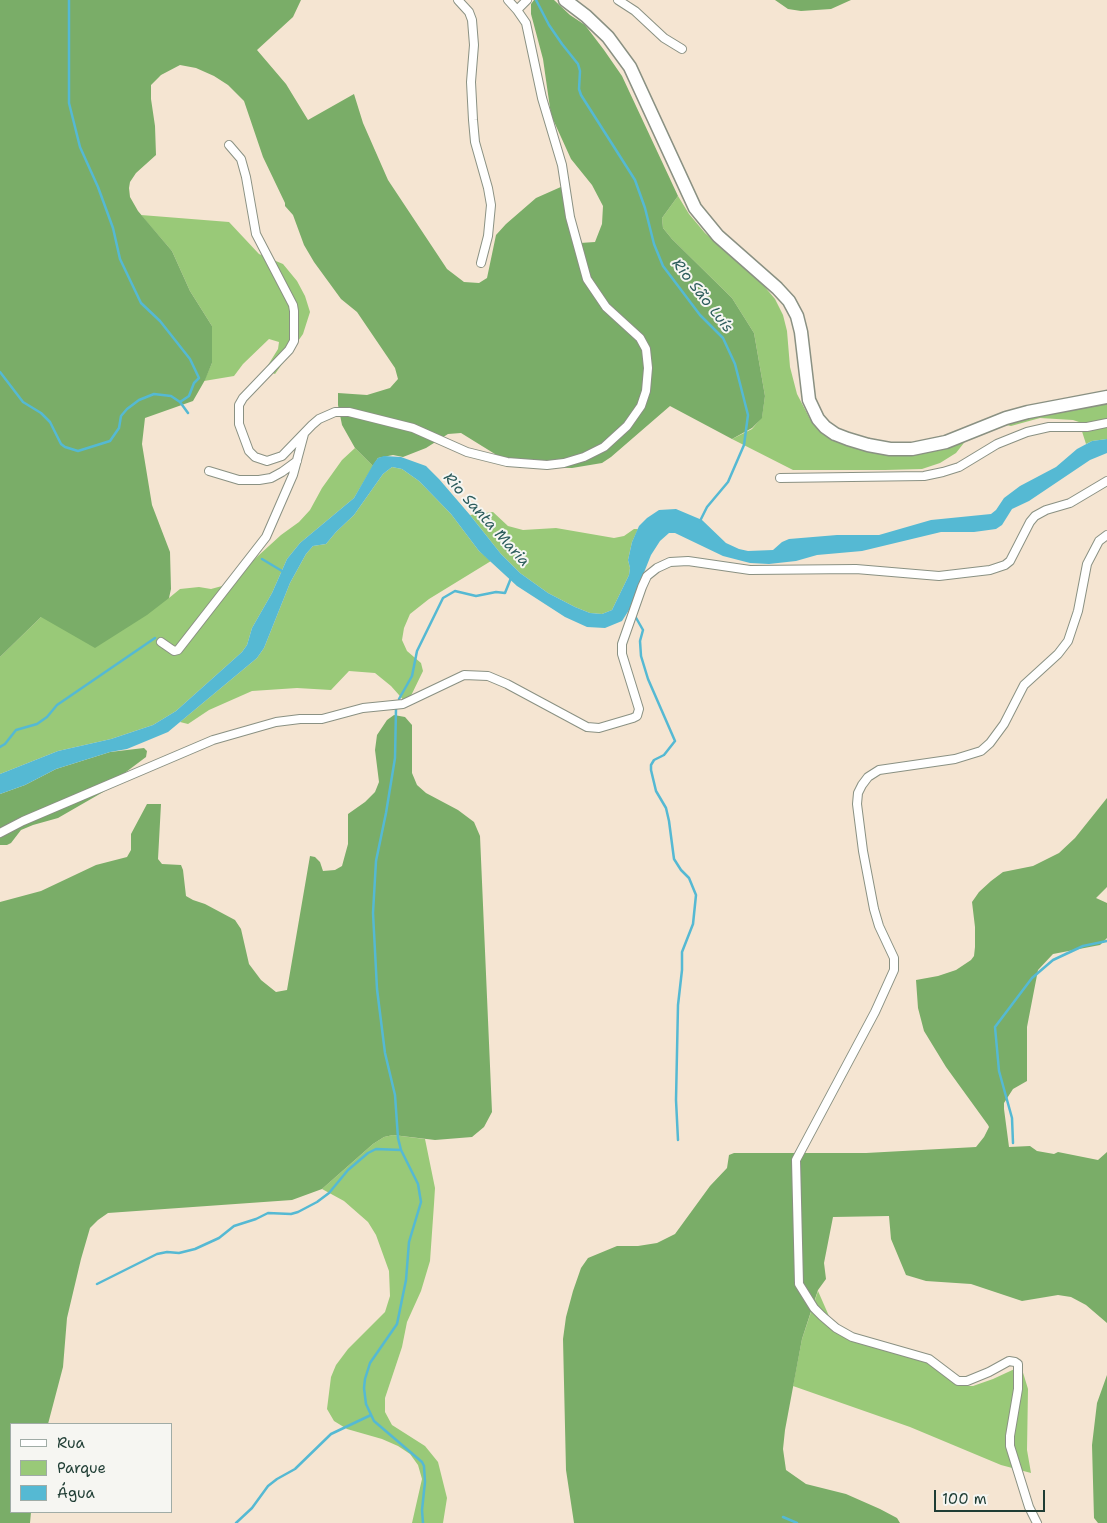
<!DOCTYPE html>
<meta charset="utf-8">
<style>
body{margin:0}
#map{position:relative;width:1107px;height:1523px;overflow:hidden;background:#f5e5d2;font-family:"Shantell Sans",sans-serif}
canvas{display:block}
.legend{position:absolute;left:10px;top:1423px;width:162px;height:90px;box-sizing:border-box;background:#f6f6f2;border:1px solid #a0aca6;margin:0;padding:6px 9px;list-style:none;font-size:15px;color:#1f3d34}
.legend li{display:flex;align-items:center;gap:10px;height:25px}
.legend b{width:25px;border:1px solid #a0aca6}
.scale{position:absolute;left:934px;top:1490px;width:111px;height:22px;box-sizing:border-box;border:2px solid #1f3d34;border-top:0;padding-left:6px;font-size:15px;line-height:18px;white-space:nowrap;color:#1f3d34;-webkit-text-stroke:4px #f6f6f2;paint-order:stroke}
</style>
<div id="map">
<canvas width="1107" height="1523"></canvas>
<ul class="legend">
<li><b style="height:6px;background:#fff"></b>Rua</li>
<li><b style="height:14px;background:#99c978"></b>Parque</li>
<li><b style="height:14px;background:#55b9d3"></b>Água</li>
</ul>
<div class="scale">100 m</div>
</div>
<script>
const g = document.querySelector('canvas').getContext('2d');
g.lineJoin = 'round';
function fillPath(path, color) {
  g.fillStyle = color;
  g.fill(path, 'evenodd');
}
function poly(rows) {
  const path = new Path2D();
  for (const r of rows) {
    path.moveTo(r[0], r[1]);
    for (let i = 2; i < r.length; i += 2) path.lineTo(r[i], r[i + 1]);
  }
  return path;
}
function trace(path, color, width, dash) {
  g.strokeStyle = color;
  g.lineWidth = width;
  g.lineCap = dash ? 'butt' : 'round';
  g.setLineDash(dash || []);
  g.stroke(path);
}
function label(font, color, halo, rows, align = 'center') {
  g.font = font + ' "Shantell Sans",sans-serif';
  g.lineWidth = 4;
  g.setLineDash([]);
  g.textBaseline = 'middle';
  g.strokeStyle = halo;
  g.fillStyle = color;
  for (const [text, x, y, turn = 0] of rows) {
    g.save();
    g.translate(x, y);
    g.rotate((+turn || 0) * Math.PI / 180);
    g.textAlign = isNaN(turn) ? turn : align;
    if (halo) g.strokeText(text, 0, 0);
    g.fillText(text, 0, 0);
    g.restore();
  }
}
const green = poly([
 [678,196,689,214,705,233,759,280,775,299,783,315,787,331,790,367,797,394,810,419,827,432,846,441,866,448,895,451,913,451,931,448,948,442,997,419,1042,409,1107,399,1107,439,1092,441,1086,444,1079,422,1073,420,1040,418,1011,426,996,423,985,426,967,439,956,453,940,463,922,469,885,470,793,470,732,439,752,429,762,417,765,396,754,333,732,298,672,239,663,228,662,218],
 [141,215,229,222,259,254,283,264,297,281,305,296,310,312,303,334,275,374,265,370,278,349,279,342,269,339,243,364,234,376,204,381,212,363,212,326,190,291,172,251],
 [355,448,373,466,354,498,300,543,287,559,272,593,252,628,247,645,242,652,176,711,153,725,111,739,58,751,0,774,0,657,41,617,169,598,180,589,199,587,211,589,222,586,236,576,281,535,299,522,310,510,322,488,342,460],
 [392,467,402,469,419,481,451,514,479,551,491,561,429,599,410,614,404,628,402,640,407,651,421,663,423,671,407,704,391,686,375,673,349,671,331,690,297,688,252,691,209,710,188,724,180,722,257,658,264,648,290,583,306,554,313,546,326,544,336,532,354,515,383,474],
 [493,512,508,526,523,530,556,528,614,538,624,536,634,529,638,529,632,542,628,560,630,568,629,575,612,610,602,614,590,613,575,607,548,593,520,573,501,554,470,515],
 [393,1135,425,1139,435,1188,434,1204,430,1261,421,1291,407,1322,402,1347,385,1398,385,1412,392,1425,425,1446,438,1462,447,1498,443,1523,412,1523,422,1479,418,1465,410,1454,398,1446,382,1439,347,1429,334,1421,327,1409,331,1377,336,1365,348,1349,385,1312,390,1296,389,1271,376,1235,368,1222,344,1201,322,1189,373,1144,384,1137],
 [818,1291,832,1323,846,1332,944,1368,959,1386,973,1386,993,1379,1021,1366,1028,1389,1027,1450,1031,1473,1001,1465,910,1427,793,1386,802,1339]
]);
const forest = poly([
 [0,0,301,0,293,17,257,50,286,84,308,120,354,94,363,123,388,180,447,269,464,282,479,283,487,278,496,235,506,224,536,198,563,186,580,243,595,242,602,224,603,206,592,185,571,159,551,115,543,59,531,14,531,4,534,0,554,0,570,15,585,25,604,50,622,76,678,196,662,218,663,228,672,239,732,298,754,333,765,396,762,418,752,428,732,439,670,406,611,457,602,463,572,468,529,467,503,459,461,433,448,434,426,448,403,457,393,455,378,458,373,466,355,448,342,425,338,405,338,393,367,395,390,388,398,379,395,368,357,312,341,299,314,262,304,245,293,215,285,206,285,203,263,157,244,101,228,85,214,76,196,68,180,65,161,75,151,85,151,99,155,126,156,155,136,173,130,182,129,188,130,197,138,211,172,251,190,291,212,326,212,363,205,380,193,401,145,418,142,444,152,505,170,552,171,589,169,598,147,615,95,648,41,617,0,657],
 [775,0,851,0,831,9,801,11,788,9],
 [394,715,405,717,412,725,412,773,417,785,426,793,458,810,474,822,480,836,492,1112,484,1127,472,1137,435,1140,393,1135,384,1137,373,1144,322,1189,292,1200,108,1213,98,1220,90,1228,81,1259,67,1318,63,1367,48,1424,11,1424,11,1512,31,1512,30,1523,0,1523,0,902,41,891,96,865,127,857,131,850,131,834,147,804,161,804,158,859,162,864,181,865,183,870,186,896,193,900,205,904,235,920,241,929,249,964,261,980,276,992,287,990,310,856,315,857,320,862,323,871,335,870,342,866,348,844,348,814,365,802,375,792,379,782,375,750,377,735,387,720],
 [144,748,147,751,146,757,126,772,117,784,58,818,33,825,21,830,11,843,7,845,0,845,0,794,25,785,56,769,110,752],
 [1107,798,1107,887,1096,898,1107,903,1107,938,1100,945,1053,954,1038,970,1027,1027,1027,1081,1013,1089,1004,1103,1004,1109,1009,1147,1030,1146,1037,1151,1054,1154,1058,1152,1098,1160,1107,1152,1107,1323,1086,1305,1071,1297,1058,1295,1022,1301,971,1284,926,1281,906,1275,891,1239,889,1216,833,1217,824,1263,826,1279,818,1290,802,1339,785,1430,783,1449,786,1470,806,1484,846,1494,880,1509,897,1518,900,1523,574,1523,566,1470,563,1339,566,1317,573,1291,581,1268,588,1258,617,1246,638,1246,657,1243,675,1234,710,1186,727,1168,729,1155,734,1153,866,1153,976,1147,984,1137,989,1127,988,1125,946,1067,924,1031,918,1008,916,980,938,976,956,970,971,960,974,956,975,947,975,927,972,902,979,892,991,881,1003,872,1033,866,1059,853,1075,838],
 [1107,1375,1107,1523,1098,1523,1094,1518,1092,1445,1097,1403]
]);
const water = poly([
 [1107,439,1107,453,1090,460,1029,501,1012,509,1002,525,996,529,974,532,941,532,862,551,817,555,796,561,769,564,750,563,723,556,675,533,669,533,660,541,651,555,629,610,622,621,605,628,587,627,565,617,517,586,479,551,451,514,419,481,402,469,392,467,383,474,354,515,336,532,326,544,313,546,306,554,290,583,264,648,257,658,168,732,127,749,110,752,56,769,25,785,0,794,0,774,58,751,111,739,153,725,176,711,242,652,247,645,252,628,272,593,287,559,300,543,354,498,374,463,378,458,384,456,401,457,426,466,439,479,470,515,501,554,520,573,548,593,575,607,590,613,602,614,612,610,629,575,630,568,628,560,632,542,639,526,647,518,659,510,676,509,702,520,726,543,739,549,748,551,773,550,782,542,789,539,837,535,879,535,931,520,991,514,996,510,1004,498,1020,486,1056,467,1077,449,1092,441]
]);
const stream = poly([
 [69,0,69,103,80,147,98,187,113,228,120,259,141,303,160,321,190,359,199,378,194,383,189,396,180,402],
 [536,0,549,25,562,44,578,64,580,71,579,89,581,95,635,180,645,208,654,244,663,266,700,315,723,338,735,364,748,415,744,445,728,482,707,507,700,521],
 [0,372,23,402,41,413,50,422,61,444,65,447,78,451,110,441,119,428,121,416,127,409,139,400,154,394,171,396,180,402,188,413],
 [262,559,282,571],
 [635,616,643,630,640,641,641,656,648,679,675,741,664,755,654,760,651,765,651,770,656,791,666,808,669,821,674,859,681,870,689,878,696,895,693,924,682,952,682,970,678,1005,676,1100,678,1140],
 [399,699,412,676,417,651,443,598,455,591,476,596,496,592,505,593,511,578],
 [396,709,395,758,386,813,376,861,373,913,377,989,385,1053,395,1095,398,1138,401,1150,418,1184,421,1202,409,1242,406,1280,397,1324,370,1363,365,1379,364,1388,366,1404,374,1421,422,1462,424,1466,425,1482,422,1510,423,1523],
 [0,747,5,744,16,730,37,724,47,717,57,705,155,638],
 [1013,1143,1012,1118,999,1071,995,1027,1032,978,1053,960,1083,946,1107,941],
 [97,1284,157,1254,167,1252,179,1253,195,1249,219,1238,234,1226,256,1219,268,1213,291,1214,298,1212,317,1202,329,1193,348,1170,368,1153,376,1149,401,1150],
 [783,1517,797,1523],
 [236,1523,252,1508,268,1486,277,1479,295,1469,331,1434,371,1415]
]);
const minor = poly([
 [458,0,469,12,472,20,474,45,471,82,473,120,475,142,488,188,491,205,488,236,481,263],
 [618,0,635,11,664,38,682,49],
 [517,10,527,0],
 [229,145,241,159,246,177,256,234,293,305,294,311,294,341,289,350,243,398,239,405,239,424,249,451,255,457,267,461,282,456,312,425,319,419,335,412,349,412,413,428,467,452,507,462,547,465,564,463,584,457,604,447,627,426,641,406,646,391,648,368,646,349,640,338,606,307,587,279,570,217,562,165,542,98,526,23,517,10,508,0],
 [209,471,239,480,259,480,271,478,282,472,297,461],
 [780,478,924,476,943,472,959,467,997,444,1027,432,1049,427,1087,427,1107,423],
 [161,642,174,651,178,650,259,546,266,537,293,475,304,434],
 [0,833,23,821,213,740,276,722,300,719,322,719,363,708,403,704,464,675,488,676,507,684,587,727,599,728,633,718,637,716,639,709,622,654,622,644,642,587,647,576,657,568,670,562,688,561,750,570,856,569,939,576,990,570,1005,565,1010,561,1030,522,1035,516,1046,510,1070,503,1107,481],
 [1037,1523,1029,1507,1010,1446,1010,1436,1018,1389,1018,1364,1015,1362,1009,1361,989,1372,967,1381,958,1381,929,1359,852,1337,836,1328,822,1316,814,1308,799,1284,796,1160,875,1012,894,970,894,958,879,926,874,909,863,851,857,804,858,793,862,785,868,777,879,770,955,759,981,751,990,743,1004,724,1024,685,1058,654,1068,641,1078,611,1087,564,1099,541,1107,535]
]);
const primary = poly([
 [565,0,586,16,608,37,630,67,695,208,718,236,777,288,789,301,797,316,801,332,809,400,818,419,825,427,835,434,848,439,868,445,890,449,912,449,946,442,1006,418,1028,412,1107,397]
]);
const waterNames = [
 ["Rio São Luís",702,296,52],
 ["Rio Santa Maria",486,520,48]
];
fillPath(green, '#99c978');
fillPath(forest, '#7aad68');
fillPath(water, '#55b9d3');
trace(stream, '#55b9d3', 2.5);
trace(minor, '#8a9183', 10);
trace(primary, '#8a9183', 15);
trace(minor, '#fff', 8);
trace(primary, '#fff', 12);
label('italic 15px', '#2c5c5c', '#f6f6f2', waterNames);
</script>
